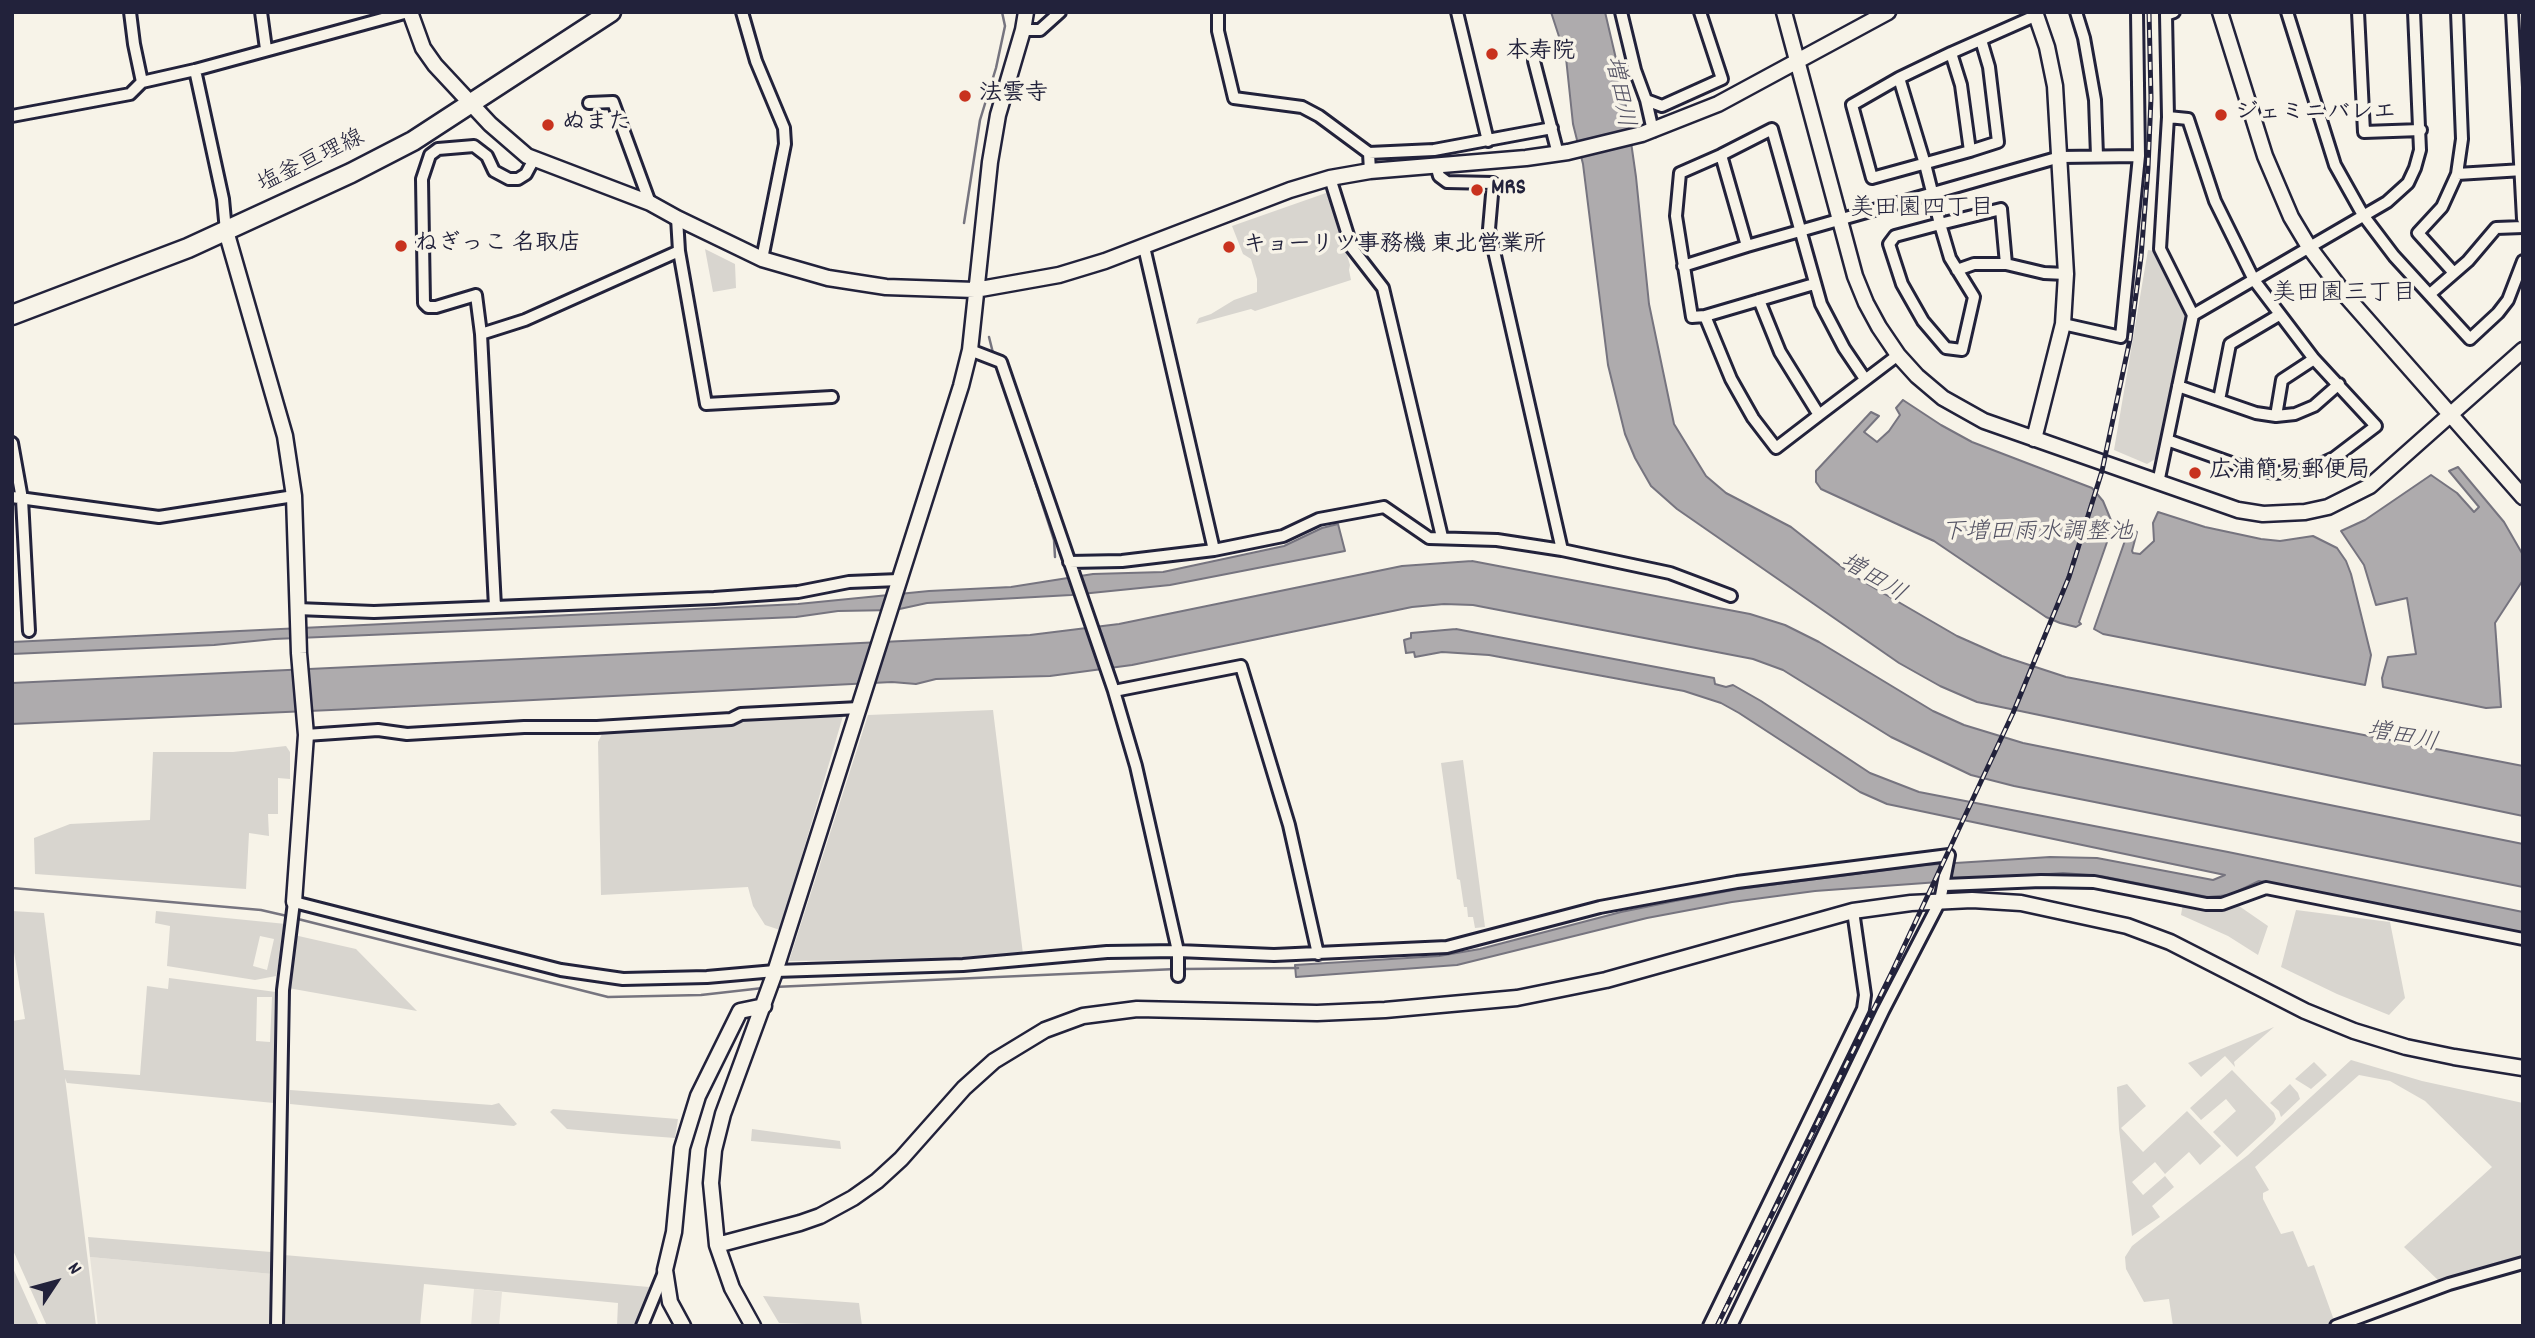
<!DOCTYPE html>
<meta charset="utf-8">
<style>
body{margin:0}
#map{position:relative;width:2535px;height:1338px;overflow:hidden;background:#f7f3e8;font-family:Dekko,sans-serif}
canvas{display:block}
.frame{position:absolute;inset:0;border:14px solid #22223b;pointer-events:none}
.north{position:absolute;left:21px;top:1247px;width:70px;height:70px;-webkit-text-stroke:5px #f7f3e8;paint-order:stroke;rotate:54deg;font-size:19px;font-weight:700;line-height:28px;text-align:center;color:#22223b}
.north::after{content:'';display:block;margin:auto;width:24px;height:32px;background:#22223b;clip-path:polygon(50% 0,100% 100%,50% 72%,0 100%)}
</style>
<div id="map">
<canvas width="2535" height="1338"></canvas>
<div class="frame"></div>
<div class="north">N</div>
</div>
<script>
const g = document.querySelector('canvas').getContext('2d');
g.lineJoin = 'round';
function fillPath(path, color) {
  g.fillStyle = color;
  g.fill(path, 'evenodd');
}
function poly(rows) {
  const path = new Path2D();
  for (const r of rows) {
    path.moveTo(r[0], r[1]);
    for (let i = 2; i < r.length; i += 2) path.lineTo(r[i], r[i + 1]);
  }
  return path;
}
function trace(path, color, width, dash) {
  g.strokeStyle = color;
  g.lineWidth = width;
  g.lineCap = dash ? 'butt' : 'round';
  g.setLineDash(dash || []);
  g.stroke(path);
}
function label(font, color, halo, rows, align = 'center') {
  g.font = font + ' Dekko,"Klee One",sans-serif';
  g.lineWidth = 7;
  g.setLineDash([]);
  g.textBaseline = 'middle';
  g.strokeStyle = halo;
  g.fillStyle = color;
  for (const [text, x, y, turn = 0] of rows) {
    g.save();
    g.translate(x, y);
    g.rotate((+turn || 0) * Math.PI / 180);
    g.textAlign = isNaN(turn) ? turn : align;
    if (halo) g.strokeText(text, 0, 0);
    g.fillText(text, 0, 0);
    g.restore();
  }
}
const built = poly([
 [90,1257,272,1274,270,1326,98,1326],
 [474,1289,502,1292,499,1326,471,1326]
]);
const green = poly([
 [1326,193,1329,195,1350,265,1349,270,1351,280,1255,311,1251,309,1196,324,1199,318,1211,314,1234,300,1257,292,1257,279,1251,259,1243,254,1232,226],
 [705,249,735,264,736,288,713,292],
 [2148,250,2155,251,2188,316,2157,458,2147,464,2114,450],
 [993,710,1023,954,906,960,789,961,868,715],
 [838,714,843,716,780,930,765,925,753,906,748,887,601,895,598,742,603,732,730,725,737,720],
 [286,746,290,752,290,779,278,778,278,814,268,814,269,836,249,833,246,889,35,874,34,838,70,824,150,820,153,752,233,752],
 [1463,760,1485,927,1475,928,1473,917,1468,917,1467,907,1464,907,1460,880,1457,879,1441,763],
 [2183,903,2212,909,2240,904,2239,906,2268,926,2258,955,2228,936,2181,915],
 [2296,910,2390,922,2405,998,2389,1015,2337,994,2281,967],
 [12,911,44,913,64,1070,140,1075,147,986,168,989,169,978,276,992,274,1103,67,1083,65,1078,96,1326,47,1326,12,1248,12,1021,25,1019,12,940],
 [257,997,272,997,270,1042,256,1041],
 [156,911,286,924,276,976,255,980,167,966,170,926,155,923],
 [260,936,274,939,267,970,253,966],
 [294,935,356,949,417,1011,288,988],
 [2274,1027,2234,1062,2235,1067,2225,1056,2201,1077,2188,1063],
 [2351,1060,2422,1081,2523,1103,2523,1258,2441,1283,2404,1247,2492,1167,2425,1101,2390,1081,2359,1075,2255,1167,2269,1190,2263,1193,2263,1199,2281,1234,2293,1231,2308,1267,2314,1265,2335,1323,2329,1326,2173,1326,2169,1299,2144,1302,2126,1269,2125,1257,2132,1246,2248,1155],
 [2314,1062,2327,1075,2311,1089,2295,1079],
 [2232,1070,2274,1113,2276,1119,2273,1124,2237,1157,2213,1132,2236,1111,2226,1099,2201,1120,2190,1108],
 [2127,1084,2146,1106,2121,1128,2143,1152,2187,1111,2221,1146,2200,1165,2189,1152,2165,1174,2155,1162,2132,1182,2143,1195,2165,1176,2174,1187,2152,1206,2160,1217,2132,1236,2119,1129,2117,1087],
 [2290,1084,2298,1093,2300,1099,2281,1117,2279,1111,2270,1103],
 [290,1090,492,1105,499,1103,517,1124,514,1126,290,1104],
 [553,1109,678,1119,675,1138,623,1134,567,1129,550,1112],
 [752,1129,840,1141,841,1149,751,1141],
 [88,1237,271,1252,272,1274,90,1257],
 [284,1255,649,1287,646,1300,642,1306,635,1326,617,1326,618,1303,424,1284,420,1326,282,1326],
 [12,1266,39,1326,12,1326],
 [763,1296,859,1303,862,1326,779,1323]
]);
const water = poly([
 [1551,12,1605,12,1624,93,1636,177,1649,304,1674,424,1706,476,1726,493,1791,527,1852,575,1957,636,2002,656,2066,677,2523,766,2523,816,1977,702,1940,686,1899,663,1677,509,1651,486,1635,458,1625,434,1608,365,1583,164,1573,124,1566,58,1551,12],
 [1903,400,1941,425,1972,442,2092,488,2103,501,2113,525,2079,622,2081,624,2076,627,2060,623,2046,617,1934,541,1821,489,1816,482,1816,471,1871,412,1879,416,1864,432,1877,442,1889,431,1900,415,1896,408,1903,400],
 [2458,467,2504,522,2523,555,2523,580,2495,623,2501,707,2486,708,2383,687,2382,678,2388,657,2416,654,2407,598,2376,605,2364,565,2341,531,2365,520,2431,475,2457,493,2474,512,2479,507,2449,471,2458,467],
 [2158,512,2205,527,2261,539,2280,541,2313,536,2337,548,2346,561,2351,574,2371,655,2365,685,2103,634,2094,629,2128,532,2131,530,2137,532,2132,551,2133,553,2140,554,2154,541,2153,523,2158,512],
 [1338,524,1345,551,1170,585,1071,595,927,603,895,610,838,611,796,617,274,639,214,645,12,654,12,642,798,604,929,591,1011,587,1093,574,1163,572,1284,546,1322,528,1338,524],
 [1472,561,1750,614,1785,625,1819,642,1933,711,1964,725,2023,743,2523,844,2523,887,2014,786,1971,775,1891,737,1783,670,1753,659,1473,605,1444,604,1412,607,1132,665,1050,676,936,679,916,684,892,682,354,709,12,724,12,683,1030,635,1119,624,1402,566,1472,561],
 [1456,629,1714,678,1715,684,1726,687,1733,685,1761,701,1870,773,1919,792,2228,852,2523,912,2523,934,2259,881,2230,895,2208,897,2101,876,2063,873,1815,891,1732,902,1647,918,1457,965,1296,977,1295,965,1439,956,1480,949,1621,912,1675,901,1739,889,1924,865,2050,857,2097,858,2213,880,2225,875,1887,804,1860,792,1739,713,1721,703,1684,691,1489,655,1442,652,1415,657,1414,652,1406,653,1404,640,1411,638,1411,633,1456,629]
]);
const stream = poly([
 [964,223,980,120,996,68,1005,26,1002,12],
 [989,337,993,353],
 [1001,377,1054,540,1055,557],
 [12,888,261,910,287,916],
 [294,918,608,997,701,995,763,988],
 [1183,969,1298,968],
 [774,987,1176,969]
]);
const minor = poly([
 [130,12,134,44,142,82,195,70,408,12],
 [261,12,266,49],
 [742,12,756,61,784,128,785,144,762,259],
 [1218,12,1218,31,1234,98,1302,107,1319,116,1369,153,1370,171],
 [1457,12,1488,141],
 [1621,12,1635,70,1646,100,1662,106,1722,79,1700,12],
 [2076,12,2084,38,2095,100,2097,156],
 [2174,12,2166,15,2168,117,2160,249,2193,315],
 [2287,12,2335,165,2363,215,2394,256,2470,339,2498,313,2508,300,2523,261],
 [2358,12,2364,132,2421,130],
 [2457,12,2462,139,2457,174],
 [2512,12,2523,219],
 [1023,30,1040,30,1060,12],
 [1951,53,1961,85,1970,151,1872,178,1852,105,1899,78,1951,53,2037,15],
 [1534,61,1558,154],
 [195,70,223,199,226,231],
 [1899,78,1925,164,1940,224,1950,258,1974,297,1962,350,1946,348,1923,321,1902,284,1889,244,1895,236,1940,224,2001,209,2006,264,2044,273,2066,274],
 [1646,100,1653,131],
 [589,103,613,102,650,203],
 [12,116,130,94,142,82],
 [1970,151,1998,142,1989,67,1981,40],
 [1369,153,1434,150,1552,128],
 [1721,155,1747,246,2060,157,2139,156],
 [1436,165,1439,176,1447,182,1493,183,1489,229,1562,550],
 [1330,178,1352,248,1383,288,1442,537],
 [677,218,679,251,706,404,832,397],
 [1144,247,1214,550],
 [1683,266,1747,246],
 [1957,270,1974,264,2006,264],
 [2454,273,2418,233,2442,207,2457,174,2523,170],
 [2430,294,2468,261,2496,228,2523,227],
 [1759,300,1780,352,1819,415,1776,448,1753,418,1731,379,1705,316,1692,317,1676,216,1680,173,1721,155,1772,129,1821,304,1844,348,1865,379],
 [1705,316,1814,284],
 [2063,324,2121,337,2139,156,2137,12],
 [481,334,525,320,679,251],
 [970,350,1001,362,1114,691,1136,766,1178,951,1178,976],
 [2178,386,2256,413,2276,416,2295,414,2314,406,2339,384],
 [2219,400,2230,344,2279,315],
 [1819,415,1898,355],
 [2276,416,2282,380,2314,359],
 [2167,440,2240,466,2274,473,2308,470,2334,458,2376,426,2314,359,2254,280,2215,201,2188,119,2168,117],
 [12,443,22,499,29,631],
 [2158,483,2193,315,2387,202,2408,183,2415,168,2420,150,2414,12],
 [12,497,159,517,294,496],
 [1069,562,1122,561,1214,550,1283,536,1319,519,1384,507,1429,538,1497,540,1562,550,1670,573,1731,596],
 [495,607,481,334,476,295,436,307,428,307,424,303,422,179,430,155,438,149,474,146,487,156,494,171,509,179,518,179,526,174,534,159],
 [297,609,374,612,714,598,798,592,849,582,899,580],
 [1114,691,1241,666,1289,825,1318,954],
 [306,735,378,730,407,734,524,727,597,727,731,719,741,714,859,708],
 [1945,885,2041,881,2094,882,2206,904,2222,904,2266,888,2523,939],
 [277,1326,283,990,294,902,561,970,623,979,707,977,775,971,963,965,1107,952,1178,951,1274,955,1447,947,1600,907,1670,894,1737,882,1949,855,1940,901,1883,1011,1731,1326],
 [642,1326,665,1270],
 [1709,1326,1863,1009,1865,995,1853,911],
 [2336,1326,2449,1284,2523,1263]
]);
const tertiary = poly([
 [410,12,423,48,435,65,490,124,527,156,650,203,677,218,762,259,828,278,886,287,975,290,1059,275,1105,261,1290,190,1330,178,1370,171,1526,158,1568,152,1642,134,1718,104,1888,12],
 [1784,12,1855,276,1866,303,1879,327,1898,355,1917,376,1943,398,1984,421,2238,510,2263,514,2305,512,2328,507,2370,486,2523,350],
 [2220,12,2265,156,2291,217,2309,247,2346,296,2523,497],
 [226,231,285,436,294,496,299,653,306,735,294,902],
 [2034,439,2063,324,2066,274,2055,86,2047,47,2035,12],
 [717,1245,800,1223,820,1216,853,1198,877,1181,901,1159,964,1088,994,1061,1045,1030,1083,1016,1137,1009,1317,1013,1385,1010,1517,998,1606,980,1853,911,1911,903,1972,900,2021,903,2127,926,2170,942,2305,1011,2354,1031,2406,1047,2454,1057,2523,1068],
 [683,1326,670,1302,665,1270,674,1232,682,1148,698,1096,740,1011,764,1006],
 [753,1326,732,1288,717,1245,711,1183,714,1150,723,1114,774,975,961,386,970,350,990,162,998,115,1023,30,1026,12]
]);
const primary = poly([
 [12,315,188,248,351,173,413,141,611,12]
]);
const rail = poly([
 [1717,1326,1892,972,2013,713,2069,577,2102,471,2130,339,2141,257,2148,168,2151,98,2149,12]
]);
const markers = [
 [1492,54,7,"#c8321e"],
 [965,96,7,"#c8321e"],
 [2221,115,7,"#c8321e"],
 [548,125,7,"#c8321e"],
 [1477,190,7,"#c8321e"],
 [401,246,7,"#c8321e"],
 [1229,247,7,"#c8321e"],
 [2195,473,7,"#c8321e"]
];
const poiNames = [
 ["本寿院",1506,54],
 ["法雲寺",979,96],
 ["ジェミニバレエ",2235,115],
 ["ぬまた",562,125],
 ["MRS",1491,190],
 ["ねぎっこ 名取店",415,246],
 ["キョーリツ事務機 東北営業所",1243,247],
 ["広浦簡易郵便局",2209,473]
];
const streetNames = [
 ["塩釜亘理線",312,163,-26]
];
const waterNames = [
 ["増田川",1617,92,79],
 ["下増田雨水調整池",2037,535],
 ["増田川",1872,580,31],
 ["増田川",2402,739,11]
];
const neighbourhoodNames = [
 ["美田園四丁目",1922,211],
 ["美田園三丁目",2344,296]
];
fillPath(built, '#e7e3db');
fillPath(green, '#d8d5cf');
fillPath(water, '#aeabad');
trace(water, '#76747f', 2);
trace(stream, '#76747f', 2.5);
trace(minor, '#22223b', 16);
trace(tertiary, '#22223b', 19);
trace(primary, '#22223b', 23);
trace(minor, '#f7f3e8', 10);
trace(tertiary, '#f7f3e8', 14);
trace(primary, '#f7f3e8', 18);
trace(rail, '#22223b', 5);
trace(rail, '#f7f3e8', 2.5, [8]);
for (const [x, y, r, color] of markers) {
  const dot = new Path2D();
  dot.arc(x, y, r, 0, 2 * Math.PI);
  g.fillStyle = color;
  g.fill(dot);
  trace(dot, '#f7f3e8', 2.5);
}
label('bold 23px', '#22223b', '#f7f3e8', poiNames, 'left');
label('23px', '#22223b', '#f7f3e8', streetNames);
label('italic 24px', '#535263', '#f7f3e8', waterNames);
label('24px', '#22223b', '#f7f3e8', neighbourhoodNames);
</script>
